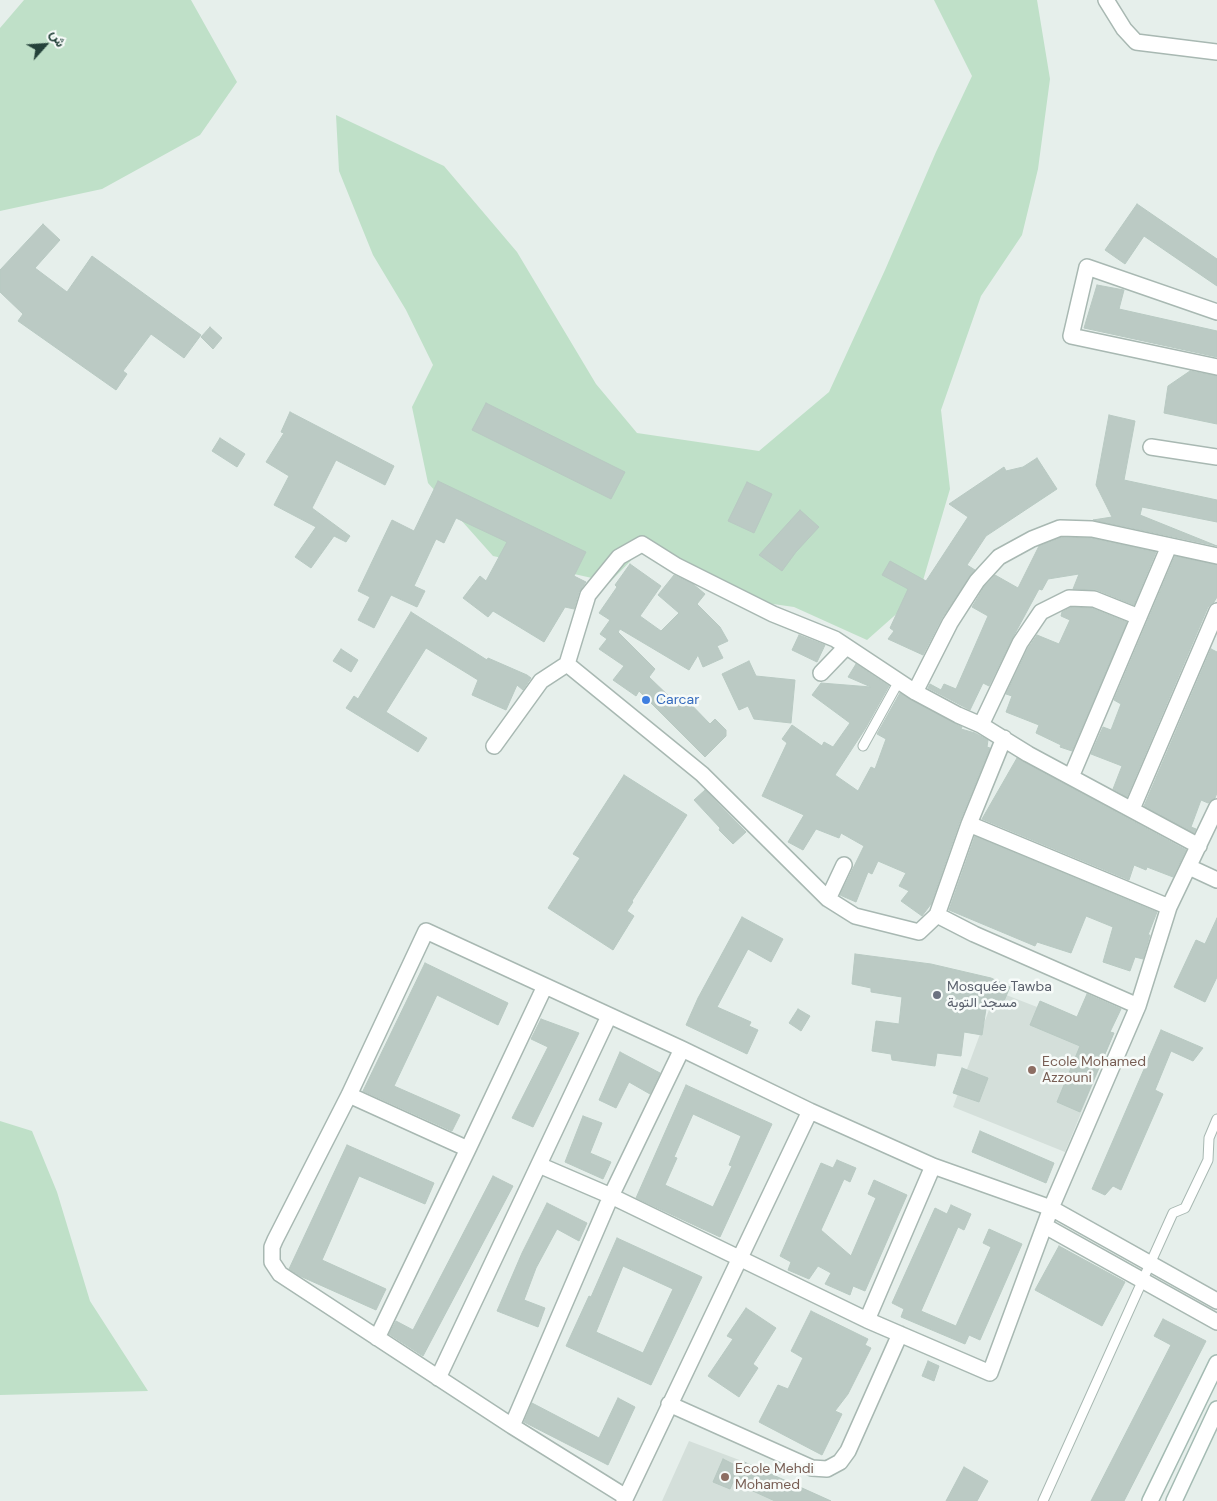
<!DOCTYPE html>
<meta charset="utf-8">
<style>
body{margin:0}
#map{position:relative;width:1217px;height:1501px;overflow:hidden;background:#e6efeb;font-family:"DM Sans",Vazirmatn,sans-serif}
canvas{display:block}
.north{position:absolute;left:20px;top:20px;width:50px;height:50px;-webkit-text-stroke:4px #f7fbf9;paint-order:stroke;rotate:64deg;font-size:14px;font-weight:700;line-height:20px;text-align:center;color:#24423a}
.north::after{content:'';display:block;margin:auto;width:18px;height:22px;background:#24423a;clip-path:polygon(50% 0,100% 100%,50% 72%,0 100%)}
</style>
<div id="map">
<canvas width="1217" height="1501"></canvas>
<div class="north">ش</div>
</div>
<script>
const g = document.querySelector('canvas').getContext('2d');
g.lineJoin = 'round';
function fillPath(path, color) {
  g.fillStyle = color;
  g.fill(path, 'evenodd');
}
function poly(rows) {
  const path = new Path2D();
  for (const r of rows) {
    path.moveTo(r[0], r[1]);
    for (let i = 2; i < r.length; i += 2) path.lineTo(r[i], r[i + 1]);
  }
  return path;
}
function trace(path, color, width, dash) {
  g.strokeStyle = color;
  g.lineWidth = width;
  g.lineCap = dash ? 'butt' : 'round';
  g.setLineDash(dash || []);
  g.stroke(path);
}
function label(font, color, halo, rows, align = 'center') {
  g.font = font + ' "DM Sans",Vazirmatn,sans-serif';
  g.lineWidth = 5;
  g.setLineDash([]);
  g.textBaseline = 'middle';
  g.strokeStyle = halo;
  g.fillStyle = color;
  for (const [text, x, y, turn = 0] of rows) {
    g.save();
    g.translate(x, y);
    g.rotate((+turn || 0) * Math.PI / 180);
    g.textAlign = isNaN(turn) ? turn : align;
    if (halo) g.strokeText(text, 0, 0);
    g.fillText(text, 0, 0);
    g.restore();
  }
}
const built = poly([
 [996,991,1037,1007,1040,1001,1114,1033,1065,1152,953,1107],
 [689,1441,742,1461,831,1501,662,1501]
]);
const green = poly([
 [24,0,191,0,237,82,200,135,102,189,0,211,0,28],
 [934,0,1037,0,1050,79,1038,169,1022,235,981,296,941,410,950,489,919,594,867,640,794,607,738,599,649,542,610,582,493,556,428,483,412,407,433,365,406,310,373,255,339,171,336,115,444,166,517,252,596,384,637,433,759,451,829,392,885,270,936,152,972,76],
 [0,1121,32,1131,57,1192,90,1301,148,1391,0,1395]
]);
const building = poly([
 [1137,204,1217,259,1217,286,1144,236,1125,264,1105,250,1137,204],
 [43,224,60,240,35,268,67,292,92,256,201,335,184,358,151,334,123,371,127,374,116,390,18,321,23,314,0,292,0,270,43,224],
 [1097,285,1124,290,1119,309,1217,331,1217,357,1084,328,1097,285],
 [210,327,222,338,213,349,201,337,210,327],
 [1190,371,1217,376,1217,424,1164,413,1168,386,1190,371],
 [486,403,625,472,611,499,472,430,486,403],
 [290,412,394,466,385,485,336,460,312,508,350,536,346,542,334,536,311,568,295,557,316,527,274,505,289,476,266,462,284,433,281,432,290,412],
 [1109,415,1135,421,1124,480,1217,500,1217,522,1142,507,1140,515,1217,546,1093,520,1112,517,1096,485,1109,415],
 [220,438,245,454,237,467,212,451,220,438],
 [1037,458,1057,489,986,536,967,565,975,570,942,618,923,655,888,639,894,631,890,628,908,589,882,575,890,561,926,581,968,517,949,504,1004,467,1006,471,1023,467,1037,458],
 [438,481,586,552,574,576,586,582,579,592,574,609,565,607,544,642,493,611,488,617,463,598,480,576,486,581,507,542,456,518,444,543,436,539,414,586,425,591,417,607,391,595,374,628,358,620,370,597,358,591,392,520,414,531,438,481],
 [747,482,772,494,754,533,728,521,747,482],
 [800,510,819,527,796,552,782,571,759,555,800,510],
 [1062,537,1091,538,1156,552,1134,605,1097,590,1073,589,1079,574,1048,579,1042,590,1039,589,1012,639,989,686,983,683,970,710,928,688,930,684,941,690,944,684,956,689,988,616,972,607,984,587,995,575,1018,588,1039,546,1062,537],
 [1175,556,1217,565,1217,597,1214,602,1208,607,1127,797,1113,789,1122,766,1091,754,1103,727,1111,730,1121,704,1114,700,1175,556],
 [630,564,661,586,640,616,661,631,679,613,658,595,674,575,693,584,705,594,697,604,720,627,728,641,717,646,723,658,703,667,698,655,689,670,620,629,618,632,655,669,649,677,675,702,682,695,710,724,715,719,726,730,726,736,705,757,639,691,636,696,613,680,624,666,599,649,607,639,600,634,610,620,599,613,617,587,615,585,630,564],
 [1071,607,1092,608,1127,622,1072,751,1060,747,1061,745,1036,733,1039,725,1006,712,1012,696,1006,694,1028,648,1037,635,1059,644,1070,620,1061,616,1062,612,1071,607],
 [411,612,487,660,488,658,527,675,531,678,523,690,517,685,506,710,472,695,478,680,426,648,386,712,427,738,418,752,346,708,354,696,358,699,411,612],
 [799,635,825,645,817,662,792,650,799,635],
 [341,649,358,660,351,672,333,661,341,649],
 [1211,649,1217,652,1217,793,1215,798,1208,803,1201,800,1191,827,1196,829,1194,833,1144,806,1211,649],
 [749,661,756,676,795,680,791,723,754,719,748,706,739,710,722,674,749,661],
 [856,664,889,686,865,729,835,775,858,791,871,767,875,769,886,739,877,734,900,693,962,727,961,729,975,733,988,740,987,747,990,748,960,821,931,904,922,916,901,901,909,891,899,886,906,873,878,861,872,874,868,872,856,902,840,895,864,846,841,833,839,838,816,829,803,850,788,842,804,815,762,796,787,743,782,739,792,725,822,746,824,742,833,747,850,723,812,695,821,683,871,687,848,677,856,664],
 [1017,758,1186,850,1173,877,1147,867,1146,870,1134,865,1129,880,982,819,1017,758],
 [624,775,687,815,632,901,633,902,627,911,634,916,613,950,548,908,580,858,573,854,624,775],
 [705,790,746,832,733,844,719,830,720,828,694,800,705,790],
 [975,836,1157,912,1148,935,1150,935,1143,959,1135,957,1130,971,1103,962,1113,927,1086,916,1071,953,1037,942,1035,946,949,910,975,836],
 [742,917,783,939,771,962,748,949,717,1007,751,1022,749,1026,758,1030,747,1054,686,1025,698,998,742,917],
 [1217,918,1217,977,1205,1002,1174,987,1196,940,1205,944,1217,918],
 [855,954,931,964,991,978,1010,987,1001,1008,987,1002,982,1035,964,1032,961,1056,937,1053,935,1066,892,1060,891,1054,872,1051,876,1021,899,1024,902,997,871,992,871,988,852,984,855,954],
 [425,963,508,1003,498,1025,437,995,394,1086,460,1115,452,1131,363,1091,425,963],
 [1087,994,1121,1009,1110,1032,1114,1033,1080,1112,1057,1102,1080,1046,1030,1025,1040,1001,1077,1017,1087,994],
 [798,1009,810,1016,801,1031,789,1023,798,1009],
 [541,1019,579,1033,533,1127,512,1118,548,1047,531,1039,541,1019],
 [1161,1030,1203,1048,1193,1061,1171,1051,1155,1090,1163,1094,1121,1190,1113,1186,1105,1195,1092,1189,1161,1030],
 [620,1052,660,1073,650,1094,629,1082,616,1108,599,1100,620,1052],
 [962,1068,988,1078,979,1102,953,1093,962,1068],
 [686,1085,772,1124,720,1237,636,1198,686,1085],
 [693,1114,741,1136,729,1165,732,1166,713,1207,665,1185,677,1158,674,1157,693,1114],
 [583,1116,602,1123,590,1153,611,1162,603,1179,565,1162,583,1116],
 [980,1131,1054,1163,1046,1183,972,1152,980,1131],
 [347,1145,434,1183,425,1204,359,1176,322,1260,386,1289,376,1310,300,1276,289,1269,347,1145],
 [837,1160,856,1168,850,1182,844,1179,821,1230,851,1256,876,1198,868,1194,874,1180,907,1195,865,1291,853,1286,850,1295,825,1284,831,1273,818,1266,809,1279,788,1270,791,1262,780,1256,821,1163,833,1168,837,1160],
 [493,1176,513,1186,423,1356,389,1334,396,1321,413,1330,493,1176],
 [547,1203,587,1223,579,1241,557,1229,536,1268,524,1300,545,1308,538,1327,497,1311,522,1253,547,1203],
 [951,1205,971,1214,964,1230,958,1227,921,1311,956,1326,991,1247,983,1243,989,1229,1022,1244,980,1340,969,1335,965,1344,901,1317,904,1309,892,1303,935,1208,947,1214,951,1205],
 [617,1238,702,1277,651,1385,566,1346,589,1296,591,1297,617,1238],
 [623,1266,673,1289,643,1353,596,1332,623,1266],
 [1059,1246,1125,1282,1102,1326,1035,1290,1059,1246],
 [746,1308,776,1328,753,1364,758,1368,739,1397,708,1376,733,1339,727,1336,746,1308],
 [811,1311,868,1339,865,1345,871,1348,848,1394,835,1411,842,1414,822,1455,759,1422,778,1385,788,1389,803,1358,791,1351,811,1311],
 [1163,1319,1206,1341,1124,1501,1091,1501,1171,1345,1154,1336,1163,1319],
 [928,1361,939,1366,934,1381,922,1376,928,1361],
 [618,1398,635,1407,608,1465,524,1422,532,1403,599,1438,618,1398],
 [723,1459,739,1467,742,1461,831,1501,775,1501,733,1482,730,1489,713,1482,723,1459],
 [964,1467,988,1481,977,1501,946,1501,964,1467]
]);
const lane = poly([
 [863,746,899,681],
 [1043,1501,1173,1213,1185,1208,1208,1160,1209,1138,1217,1119]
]);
const street = poly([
 [1106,0,1124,29,1136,42,1217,52],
 [1217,312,1087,267,1071,336,1217,367],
 [1151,447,1217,457],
 [821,673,846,647],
 [915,692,950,623,977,581,999,557,1032,539,1060,528,1092,529,1217,556],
 [981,725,1020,643,1041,612,1069,598,1094,599,1139,617],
 [494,746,541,681,567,664],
 [1071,777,1169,546],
 [1132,809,1217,611],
 [969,824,1169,907],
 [1189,867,1217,880],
 [828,899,844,865],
 [937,915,969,824,1004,738],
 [1138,1006,974,934,937,915,919,932,855,916,828,899,702,774,567,664,588,595,619,557,642,544,677,566,773,614,835,639,915,692,958,715,981,725,1028,754,1199,846],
 [349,1095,468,1149],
 [539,1165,611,1196,867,1320,990,1373,1051,1208,1138,1006,1169,907,1217,807],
 [1045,1226,1217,1322],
 [867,1320,933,1166],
 [377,1338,468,1149,545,986],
 [438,1378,609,1016],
 [669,1404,812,1468,827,1469,840,1462,848,1451,900,1334],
 [512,1426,611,1196,682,1049],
 [626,1497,512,1426,280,1274,272,1262,272,1247,275,1240,349,1095,426,931,682,1049,810,1111,933,1166,1051,1208,1217,1301],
 [624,1501,810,1111]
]);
const secondary = poly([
 [1150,1501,1217,1363],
 [1174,1501,1217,1409]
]);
const markers = [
 [646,700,5,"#3f7fe0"],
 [937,995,5,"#6b7280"],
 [1032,1070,5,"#8d6e63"],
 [725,1477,5,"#8d6e63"]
];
const shopNames = [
 ["Carcar",656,700]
];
const worshipNames = [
 ["Mosquée Tawba",947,987],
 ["مسجد التوبة",947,1003]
];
const educationNames = [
 ["Ecole Mohamed",1042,1062],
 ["Azzouni",1042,1078],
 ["Ecole Mehdi",735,1469],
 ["Mohamed",735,1485]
];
fillPath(built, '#d4dfda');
fillPath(green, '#bfe0c8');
fillPath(building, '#bbcac4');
trace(building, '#b8c9c2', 1);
trace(lane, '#a8b8b2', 11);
trace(street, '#a8b8b2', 18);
trace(secondary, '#a4bbb3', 18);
trace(lane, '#fff', 9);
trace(street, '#fff', 15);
trace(secondary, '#fff', 15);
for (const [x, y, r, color] of markers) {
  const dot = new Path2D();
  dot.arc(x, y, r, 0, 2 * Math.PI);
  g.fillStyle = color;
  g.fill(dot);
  trace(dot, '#f7fbf9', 2);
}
label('14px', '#366cbe', '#f7fbf9', shopNames, 'left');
label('14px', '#5b616d', '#f7fbf9', worshipNames, 'left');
label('14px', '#785e54', '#f7fbf9', educationNames, 'left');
</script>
